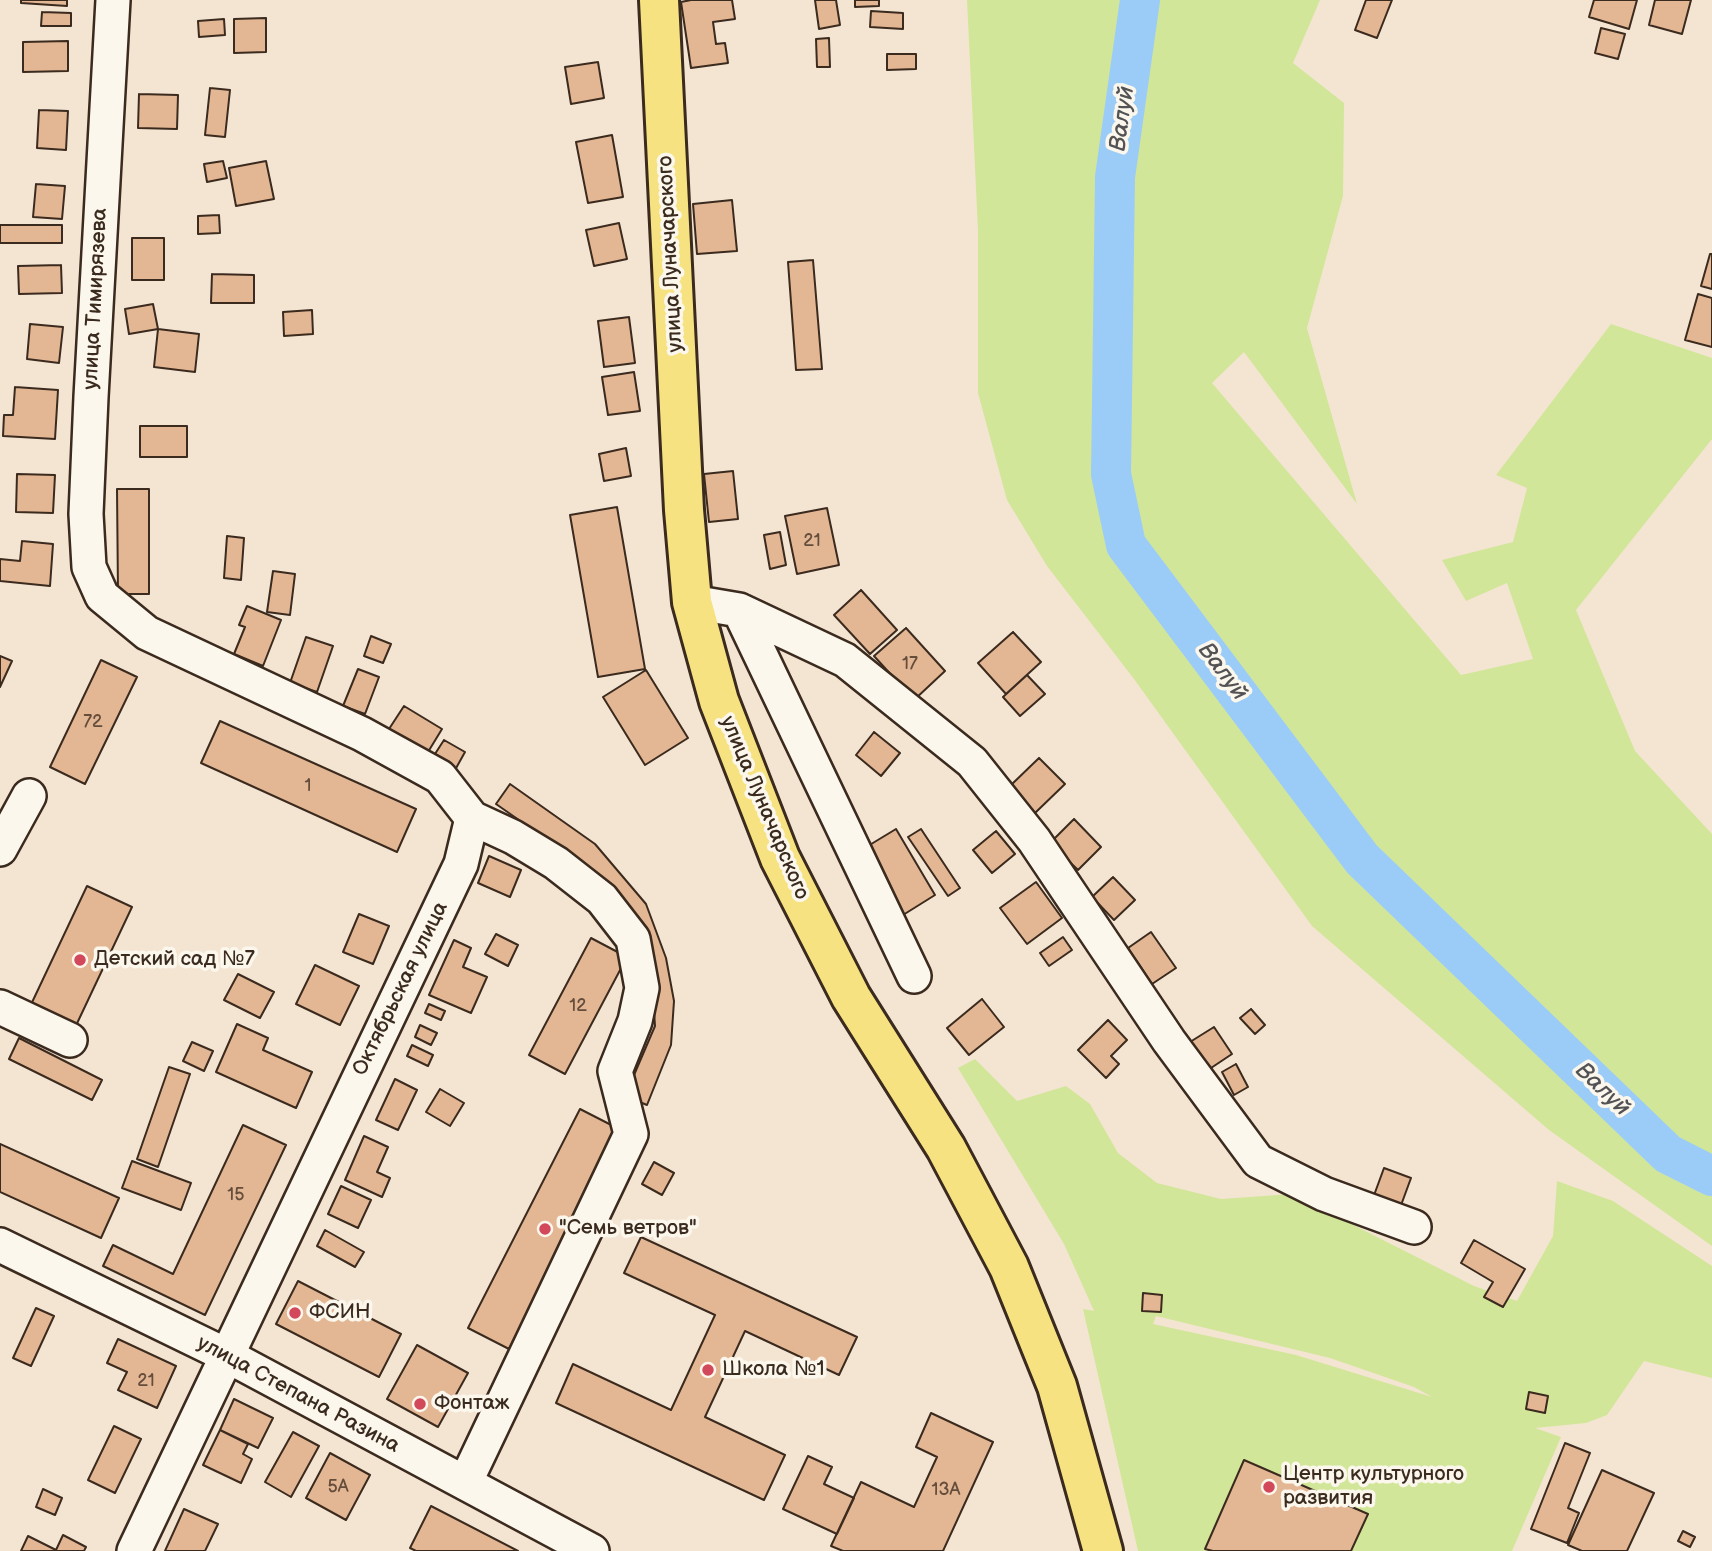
<!DOCTYPE html>
<meta charset="utf-8">
<style>
body{margin:0}
canvas{display:block;background:#f4e4d2}
</style>
<canvas width="1712" height="1551"></canvas>
<script>
const g = document.querySelector('canvas').getContext('2d');
g.lineJoin = 'round';
function fillPath(path, color) {
  g.fillStyle = color;
  g.fill(path, 'evenodd');
}
function poly(rows) {
  const path = new Path2D();
  for (const r of rows) {
    path.moveTo(r[0], r[1]);
    for (let i = 2; i < r.length; i += 2) path.lineTo(r[i], r[i + 1]);
  }
  return path;
}
function trace(path, color, width, dash) {
  g.strokeStyle = color;
  g.lineWidth = width;
  g.lineCap = dash ? 'butt' : 'round';
  g.setLineDash(dash || []);
  g.stroke(path);
}
function label(font, color, halo, rows, align = 'center') {
  g.font = font + ' "Balsamiq Sans",sans-serif';
  g.lineWidth = 7;
  g.setLineDash([]);
  g.textBaseline = 'middle';
  g.strokeStyle = halo;
  g.fillStyle = color;
  for (const [text, x, y, turn = 0] of rows) {
    g.save();
    g.translate(x, y);
    g.rotate((+turn || 0) * Math.PI / 180);
    g.textAlign = isNaN(turn) ? turn : align;
    if (halo) g.strokeText(text, 0, 0);
    g.fillText(text, 0, 0);
    g.restore();
  }
}
const green = poly([
 [967,0,1320,0,1293,63,1344,103,1343,196,1307,328,1357,504,1244,352,1212,383,1461,675,1533,659,1507,583,1466,601,1442,560,1513,542,1527,488,1496,475,1611,324,1712,358,1712,439,1576,610,1635,751,1712,834,1712,1246,1549,1130,1312,926,1134,679,1047,566,1007,500,978,393,978,230],
 [975,1059,1017,1101,1066,1086,1090,1104,1118,1153,1157,1183,1221,1199,1292,1194,1474,1286,1517,1301,1553,1236,1557,1181,1613,1201,1712,1266,1712,1378,1644,1361,1607,1415,1586,1423,1535,1428,1561,1437,1512,1551,1138,1551,1083,1309,1094,1311,1064,1244,958,1068],
 [1156,1316,1330,1358,1414,1387,1432,1397,1296,1355,1153,1324]
]);
const river = poly([
 [1140,0,1115,177,1111,474,1126,545,1362,859,1668,1154,1712,1176]
]);
const building = poly([
 [21,0,67,0,67,6,21,3,21,0],
 [691,0,732,0,735,19,713,22,716,44,725,43,728,63,691,68,681,2,691,0],
 [815,0,836,0,840,25,819,29,815,0],
 [855,0,879,0,879,6,855,7,855,0],
 [1366,0,1392,0,1377,38,1355,30,1366,0],
 [1594,0,1637,0,1629,29,1589,17,1594,0],
 [1655,0,1691,0,1682,34,1649,25,1655,0],
 [871,11,903,13,903,29,870,27,871,11],
 [42,12,71,13,71,26,41,26,42,12],
 [266,18,266,52,234,53,234,19,266,18],
 [224,19,225,35,199,37,198,21,224,19],
 [1601,28,1625,34,1618,59,1595,53,1601,28],
 [829,38,830,67,817,67,816,39,829,38],
 [68,41,68,71,23,72,23,42,68,41],
 [887,54,916,54,916,69,887,70,887,54],
 [598,62,604,98,571,104,565,67,598,62],
 [210,88,230,90,225,137,205,135,210,88],
 [139,94,178,95,177,129,138,128,139,94],
 [39,110,68,111,66,150,37,148,39,110],
 [612,135,623,197,588,203,576,142,612,135],
 [223,161,227,178,207,182,204,164,223,161],
 [266,161,274,199,236,206,229,168,266,161],
 [36,184,65,186,62,219,33,217,36,184],
 [732,200,737,251,697,254,693,204,732,200],
 [219,215,220,233,198,234,198,216,219,215],
 [619,223,627,259,594,266,586,230,619,223],
 [0,225,62,225,62,243,0,243,0,225],
 [132,238,164,238,164,280,132,280,132,238],
 [1710,254,1712,254,1712,289,1701,286,1710,254],
 [813,260,822,369,796,370,788,262,813,260],
 [61,265,62,293,19,294,18,266,61,265],
 [212,274,254,275,254,303,211,303,212,274],
 [1698,294,1712,298,1712,347,1685,340,1698,294],
 [153,304,158,329,129,334,125,309,153,304],
 [312,310,313,334,284,336,283,312,312,310],
 [629,317,635,363,604,367,598,321,629,317],
 [30,324,63,327,59,363,27,359,30,324],
 [158,329,199,334,195,372,154,367,158,329],
 [634,372,640,411,608,415,602,377,634,372],
 [15,387,58,390,55,439,3,436,4,415,13,415,15,387],
 [140,426,187,426,187,457,140,457,140,426],
 [626,448,631,476,604,481,599,454,626,448],
 [733,471,738,519,709,522,704,474,733,471],
 [17,474,55,475,53,513,16,512,17,474],
 [117,489,149,489,149,594,118,594,117,489],
 [617,507,645,669,598,677,570,515,617,507],
 [827,508,839,565,797,574,785,516,827,508],
 [780,532,786,565,770,569,764,535,780,532],
 [227,536,244,538,241,580,224,578,227,536],
 [22,541,53,544,50,586,0,581,0,559,20,561,22,541],
 [273,571,295,574,290,615,267,612,273,571],
 [861,590,897,630,870,654,834,615,861,590],
 [247,606,281,620,263,666,234,654,245,627,239,625,247,606],
 [906,628,945,671,914,700,874,656,906,628],
 [1013,632,1041,662,1006,694,978,663,1013,632],
 [371,636,391,644,383,663,364,656,371,636],
 [306,637,333,646,317,692,290,683,306,637],
 [0,656,12,661,0,687,0,656],
 [101,660,137,677,85,784,50,767,101,660],
 [358,669,379,677,365,714,343,706,358,669],
 [646,670,688,738,645,765,603,697,646,670],
 [1027,675,1045,694,1020,716,1003,697,1027,675],
 [404,706,442,729,428,752,389,729,404,706],
 [220,721,416,809,397,852,201,763,220,721],
 [874,732,900,753,881,776,856,755,874,732],
 [444,740,465,752,455,770,433,757,444,740],
 [1039,758,1065,784,1035,813,1010,786,1039,758],
 [510,784,595,844,646,904,666,958,674,1001,671,1045,647,1105,625,1096,655,1026,652,981,562,850,496,804,510,784],
 [1074,819,1101,847,1078,870,1050,843,1074,819],
 [896,829,935,895,903,915,863,849,896,829],
 [921,829,960,888,948,896,908,837,921,829],
 [996,831,1015,854,992,873,973,850,996,831],
 [489,856,521,870,510,897,478,883,489,856],
 [1113,877,1135,900,1114,920,1092,897,1113,877],
 [1036,882,1062,918,1027,944,1000,908,1036,882],
 [87,886,132,907,72,1034,27,1013,87,886],
 [359,914,389,926,373,964,343,952,359,914],
 [1151,932,1176,968,1152,984,1128,948,1151,932],
 [496,934,518,945,508,966,485,954,496,934],
 [1063,937,1072,950,1049,966,1040,953,1063,937],
 [591,938,627,957,565,1074,529,1055,591,938],
 [454,940,471,948,463,967,487,977,471,1013,429,995,454,940],
 [315,965,359,986,340,1025,296,1004,315,965],
 [238,974,274,992,260,1018,224,1000,238,974],
 [982,999,1004,1027,969,1055,947,1028,982,999],
 [429,1004,445,1011,441,1020,425,1013,429,1004],
 [1251,1009,1265,1025,1255,1034,1240,1018,1251,1009],
 [1108,1020,1127,1040,1111,1056,1119,1064,1106,1078,1078,1050,1108,1020],
 [237,1024,268,1038,263,1050,312,1072,296,1108,216,1072,237,1024],
 [420,1025,437,1033,431,1045,415,1037,420,1025],
 [1214,1027,1232,1054,1208,1070,1190,1042,1214,1027],
 [19,1038,102,1080,92,1100,9,1059,19,1038],
 [192,1042,213,1051,204,1071,183,1061,192,1042],
 [412,1045,433,1055,428,1066,407,1056,412,1045],
 [1236,1064,1248,1087,1234,1095,1222,1072,1236,1064],
 [169,1067,190,1074,158,1167,137,1159,169,1067],
 [395,1079,417,1090,398,1130,376,1120,395,1079],
 [440,1089,464,1103,450,1126,426,1112,440,1089],
 [580,1109,621,1130,509,1349,468,1328,580,1109],
 [243,1125,286,1145,205,1315,103,1266,113,1245,173,1274,243,1125],
 [364,1136,388,1147,377,1172,390,1178,382,1197,345,1180,364,1136],
 [0,1144,119,1198,101,1238,0,1192,0,1144],
 [132,1161,191,1183,181,1210,122,1188,132,1161],
 [654,1162,674,1173,662,1195,642,1184,654,1162],
 [1384,1168,1411,1178,1400,1208,1373,1198,1384,1168],
 [341,1186,371,1200,358,1228,328,1214,341,1186],
 [325,1230,364,1252,355,1267,317,1246,325,1230],
 [641,1237,857,1337,839,1375,745,1331,705,1417,785,1455,764,1500,556,1403,573,1364,671,1410,715,1315,624,1273,641,1237],
 [1474,1240,1525,1269,1503,1307,1484,1297,1493,1282,1461,1263,1474,1240],
 [298,1281,401,1334,379,1377,276,1324,298,1281],
 [1143,1293,1162,1295,1161,1312,1142,1311,1143,1293],
 [36,1308,54,1316,31,1366,13,1358,36,1308],
 [118,1339,176,1366,157,1408,118,1390,127,1372,107,1363,118,1339],
 [417,1345,468,1373,438,1427,387,1399,417,1345],
 [1529,1392,1548,1396,1545,1413,1526,1409,1529,1392],
 [234,1399,273,1418,258,1448,220,1430,234,1399],
 [931,1413,993,1442,943,1551,843,1551,831,1546,861,1482,914,1507,937,1457,916,1447,931,1413],
 [114,1426,141,1439,115,1493,88,1480,114,1426],
 [220,1430,248,1444,243,1454,252,1459,241,1483,203,1465,220,1430],
 [293,1432,319,1446,291,1497,265,1482,293,1432],
 [1565,1443,1590,1453,1568,1508,1579,1513,1567,1543,1531,1529,1565,1443],
 [330,1453,370,1475,346,1520,306,1498,330,1453],
 [808,1456,832,1467,824,1484,854,1498,837,1534,783,1509,808,1456],
 [1244,1460,1368,1514,1351,1551,1213,1551,1205,1549,1244,1460],
 [1602,1470,1654,1493,1627,1551,1582,1551,1568,1545,1602,1470],
 [43,1489,62,1498,55,1515,36,1507,43,1489],
 [431,1506,518,1551,416,1551,410,1548,431,1506],
 [184,1509,218,1524,205,1551,165,1551,184,1509],
 [1683,1531,1695,1537,1690,1547,1678,1541,1683,1531],
 [63,1535,86,1547,84,1551,21,1551,28,1536,56,1550,63,1535]
]);
const minor = poly([
 [113,0,91,397,86,514,89,567,102,596,147,633,362,734,440,777,472,818,461,864,134,1551],
 [692,602,739,610,845,660,972,762,1034,840,1169,1041,1258,1161,1324,1194,1414,1227],
 [739,610,914,976],
 [0,849,29,796],
 [0,1007,70,1040],
 [0,1245,226,1355,592,1551],
 [465,1483,631,1134,615,1071,635,1021,642,988,633,939,602,899,556,863,513,837,472,818]
]);
const major = poly([
 [659,0,684,510,692,602,719,701,780,858,851,997,946,1148,1009,1267,1057,1386,1103,1551]
]);
const markers = [
 [80,960,7,"#d1495b"],
 [545,1229,7,"#d1495b"],
 [295,1313,7,"#d1495b"],
 [708,1370,7,"#d1495b"],
 [420,1404,7,"#d1495b"],
 [1269,1487,7,"#d1495b"]
];
const numberNames = [
 ["21",812,541],
 ["17",910,664],
 ["72",93,722],
 ["1",308,786],
 ["12",578,1006],
 ["15",236,1195],
 ["21",146,1381],
 ["5А",338,1487],
 ["13А",946,1490]
];
const streetNames = [
 ["улица Луначарского",671,254,-93],
 ["улица Тимирязева",96,299,-87],
 ["улица Луначарского",764,808,67],
 ["Октябрьская улица",401,989,-64],
 ["улица Степана Разина",298,1395,28]
];
const poiNames = [
 ["Детский сад №7",94,960],
 ["\"Семь ветров\"",559,1229],
 ["ФСИН",309,1313],
 ["Школа №1",722,1370],
 ["Фонтаж",434,1404],
 ["Центр культурного",1283,1475],
 ["развития",1283,1499]
];
const waterNames = [
 ["Валуй",1123,119,-82],
 ["Валуй",1222,672,53],
 ["Валуй",1602,1090,44]
];
fillPath(green, '#d2e69a');
trace(river, '#9bccf8', 40);
fillPath(building, '#e4b794');
trace(building, '#3b2a1e', 2);
trace(minor, '#3b2a1e', 38);
trace(major, '#3b2a1e', 44);
trace(minor, '#fbf7ec', 33);
trace(major, '#f7e281', 38);
for (const [x, y, r, color] of markers) {
  const dot = new Path2D();
  dot.arc(x, y, r, 0, 2 * Math.PI);
  g.fillStyle = color;
  g.fill(dot);
  trace(dot, '#fbf7ec', 2.5);
}
label('18px', '#654d3c', null, numberNames);
label('21px', '#3b2a1e', '#fbf7ec', streetNames);
label('21px', '#3b2a1e', '#fbf7ec', poiNames, 'left');
label('italic 23px', '#535254', '#fbf7ec', waterNames);
</script>
